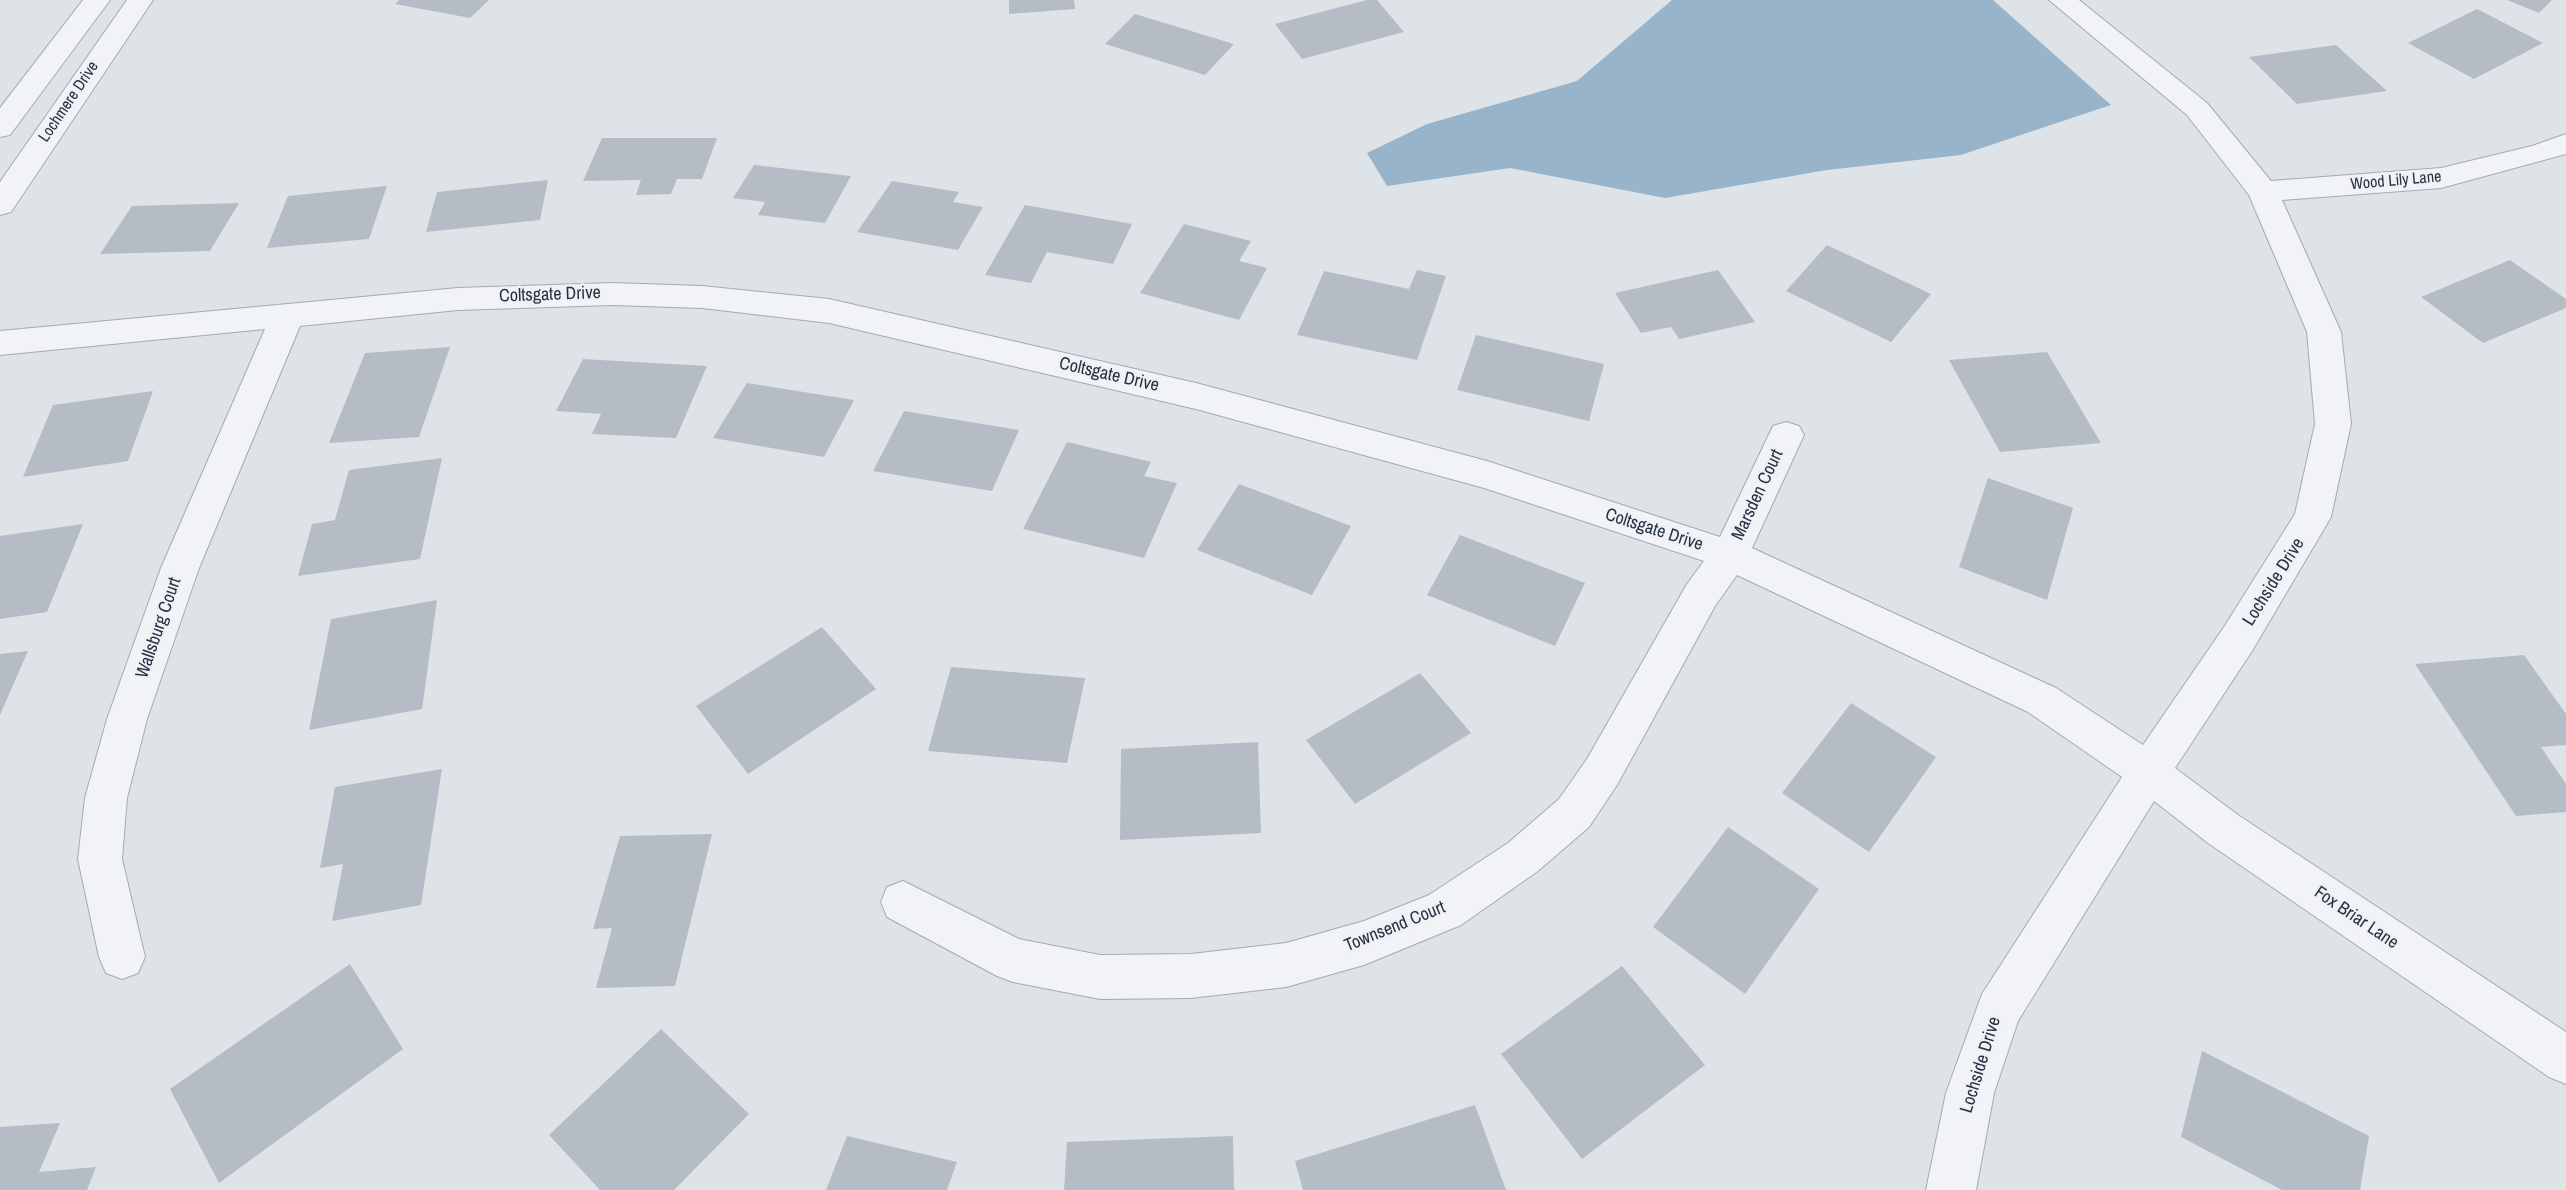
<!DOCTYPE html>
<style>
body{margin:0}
canvas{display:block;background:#dee3e8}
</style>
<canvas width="2566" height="1190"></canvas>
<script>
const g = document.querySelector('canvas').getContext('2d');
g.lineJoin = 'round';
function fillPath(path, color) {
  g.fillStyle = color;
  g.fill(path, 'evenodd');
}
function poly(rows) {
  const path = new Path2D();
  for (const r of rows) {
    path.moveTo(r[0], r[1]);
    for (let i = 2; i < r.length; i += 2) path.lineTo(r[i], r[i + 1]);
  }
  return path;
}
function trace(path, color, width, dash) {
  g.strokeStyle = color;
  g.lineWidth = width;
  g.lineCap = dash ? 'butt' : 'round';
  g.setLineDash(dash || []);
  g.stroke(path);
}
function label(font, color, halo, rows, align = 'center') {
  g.font = font + ' "Archivo Narrow",sans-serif';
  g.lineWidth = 5;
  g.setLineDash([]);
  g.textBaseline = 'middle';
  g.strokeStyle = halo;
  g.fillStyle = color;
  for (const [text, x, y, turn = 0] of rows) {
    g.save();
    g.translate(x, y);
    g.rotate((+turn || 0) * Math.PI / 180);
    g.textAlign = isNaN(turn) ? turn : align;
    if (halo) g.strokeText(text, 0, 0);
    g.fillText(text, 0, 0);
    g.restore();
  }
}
const water = poly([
 [1672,0,1993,0,2111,105,1961,155,1827,170,1665,198,1510,168,1387,186,1367,153,1427,124,1577,81]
]);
const building = poly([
 [399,0,489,0,470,18,395,4],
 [1009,0,1074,0,1075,9,1009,14],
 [1367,0,1377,0,1404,32,1302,59,1275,24],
 [2507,0,2552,0,2539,13],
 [2477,9,2543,43,2474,79,2408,43],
 [1135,14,1234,44,1205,75,1105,44],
 [2336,45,2387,91,2297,104,2249,57],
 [602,138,717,138,702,179,677,179,671,194,636,195,641,180,583,181],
 [754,165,851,176,825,223,758,215,765,202,733,198],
 [548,180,540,220,426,232,437,192],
 [892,181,959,192,953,202,983,207,958,250,857,232],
 [387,186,369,239,267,248,288,196],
 [239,203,210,251,100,254,132,206],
 [1025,205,1132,224,1113,264,1047,252,1031,283,985,275],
 [1184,224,1251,241,1239,261,1267,268,1239,320,1140,293],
 [1827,245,1931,294,1891,342,1786,291],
 [2510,260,2566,299,2566,308,2483,343,2421,297],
 [1417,270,1446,276,1417,360,1297,335,1324,271,1409,289],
 [1718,270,1755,322,1679,339,1671,327,1641,333,1615,293],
 [1476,335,1604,364,1589,421,1457,390],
 [450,347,419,437,329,443,365,353],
 [2047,352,2101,443,2000,452,1949,360],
 [583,359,707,366,676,438,592,434,601,414,556,411],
 [747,383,854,400,824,457,713,438],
 [153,391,128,461,23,477,53,405],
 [904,411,1019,430,992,491,873,471],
 [1067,442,1151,462,1144,476,1177,483,1144,558,1023,529],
 [442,458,420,559,298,576,312,524,335,520,349,470],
 [1988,478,2073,508,2047,600,1959,567],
 [1239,484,1351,526,1312,595,1197,550],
 [83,524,47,612,0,619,0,536],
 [1460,535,1585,583,1555,646,1427,595],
 [437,600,422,709,309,730,331,619],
 [822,627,876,689,748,774,696,706],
 [28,651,0,715,0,654],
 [2524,655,2566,714,2566,745,2541,747,2566,784,2566,812,2516,816,2415,664],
 [951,667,1085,678,1067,763,928,751],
 [1420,673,1471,733,1355,804,1306,740],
 [1851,703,1936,757,1869,852,1782,793],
 [1258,742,1261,833,1120,840,1121,749],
 [442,769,421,905,332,921,343,864,320,868,335,787],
 [1728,827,1819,889,1745,994,1653,927],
 [712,834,675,986,596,988,612,928,593,929,620,836],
 [350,964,403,1049,219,1183,170,1089],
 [1622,966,1705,1065,1582,1159,1501,1054],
 [661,1029,749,1114,674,1190,600,1190,549,1135],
 [2202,1051,2369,1136,2360,1190,2282,1190,2181,1137],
 [1475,1105,1506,1190,1303,1190,1295,1161],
 [60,1123,39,1172,96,1167,87,1190,0,1190,0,1127],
 [847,1136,957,1162,947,1190,826,1190],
 [1233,1136,1234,1190,1064,1190,1067,1142]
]);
const minor = poly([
 [83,0,110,0,10,135,0,137,0,108,83,0],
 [127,0,153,0,11,212,0,215,0,182,127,0],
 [2049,0,2079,0,2207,103,2271,181,2441,168,2532,146,2566,134,2566,154,2441,188,2282,200,2341,332,2351,424,2331,517,2252,651,2175,768,2238,815,2566,1032,2566,1084,2549,1077,2208,843,2154,801,2018,1021,1994,1093,1976,1190,1926,1190,1946,1093,1982,994,2122,777,2028,712,1737,575,1715,606,1617,785,1589,827,1538,871,1461,925,1364,965,1286,987,1191,998,1100,999,1013,982,997,976,887,917,881,902,887,887,903,881,1019,939,1100,955,1191,954,1286,943,1364,921,1429,895,1508,843,1559,799,1587,759,1687,584,1704,561,1484,488,1196,409,829,323,702,308,613,305,458,310,300,326,199,568,147,719,127,798,122,859,145,957,138,973,122,979,106,973,99,957,78,859,85,798,107,719,161,568,265,329,0,355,0,331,458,288,613,283,702,286,829,299,1196,383,1487,461,1720,537,1773,426,1786,422,1799,426,1804,435,1752,548,2056,688,2143,745,2224,627,2295,514,2315,424,2307,332,2249,195,2187,115,2049,0]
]);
const farStreetnames = [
 ["Lochmere Drive",69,102,-56],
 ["Wood Lily Lane",2396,181,-5]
];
const streetNames = [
 ["Coltsgate Drive",550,295,-2],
 ["Coltsgate Drive",1109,375,13],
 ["Marsden Court",1758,495,-65],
 ["Coltsgate Drive",1654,530,18],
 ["Lochside Drive",2274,582,-58],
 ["Wallsburg Court",159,628,-71],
 ["Fox Briar Lane",2356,918,34],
 ["Townsend Court",1395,927,-22],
 ["Lochside Drive",1981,1065,-73]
];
fillPath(water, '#97b4ca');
fillPath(building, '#b5bcc5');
trace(minor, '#a3aab2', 2);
fillPath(minor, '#f1f3f7');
label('16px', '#273240', '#eef2f6', farStreetnames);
label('18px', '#273240', '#eef2f6', streetNames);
</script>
